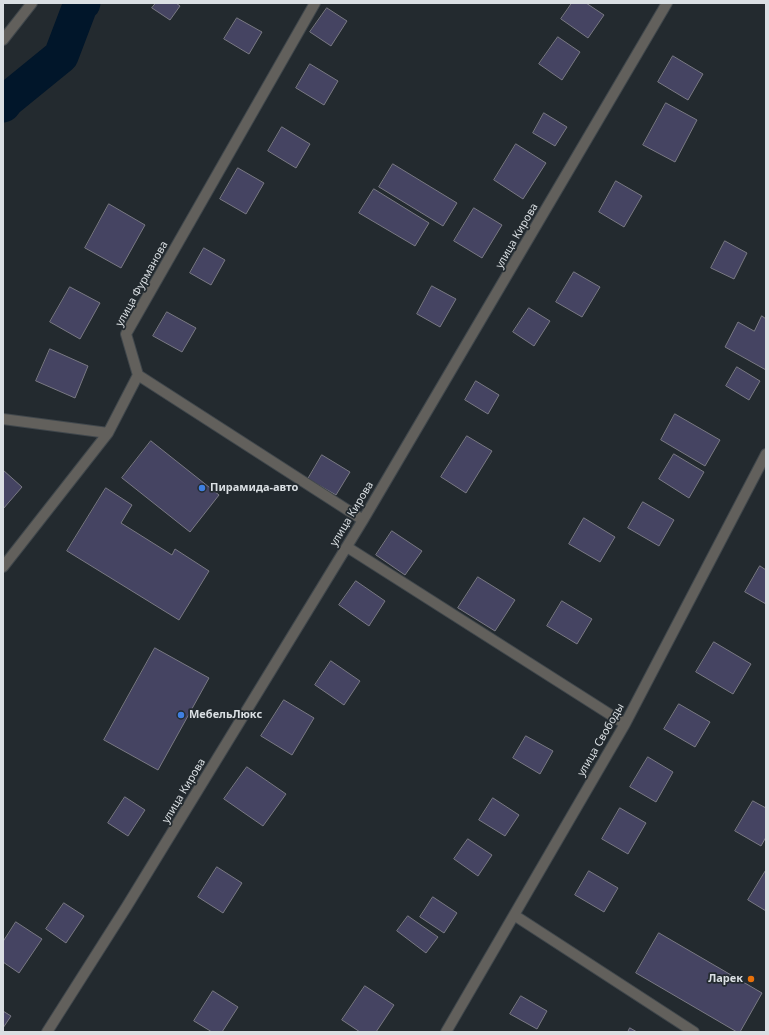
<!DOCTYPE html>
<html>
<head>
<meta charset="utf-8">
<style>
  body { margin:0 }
  #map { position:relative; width:769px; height:1035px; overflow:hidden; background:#232a2f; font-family:"Noto Sans",sans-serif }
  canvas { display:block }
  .frame { position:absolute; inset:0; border:4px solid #dadfe3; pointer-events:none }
</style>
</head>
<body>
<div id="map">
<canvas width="769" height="1035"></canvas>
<div class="frame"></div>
</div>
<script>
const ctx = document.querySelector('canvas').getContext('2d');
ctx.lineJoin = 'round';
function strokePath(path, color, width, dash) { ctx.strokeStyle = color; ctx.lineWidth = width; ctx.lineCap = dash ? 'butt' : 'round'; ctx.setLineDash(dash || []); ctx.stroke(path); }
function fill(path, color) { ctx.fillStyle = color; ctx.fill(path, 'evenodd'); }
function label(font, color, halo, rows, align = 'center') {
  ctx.font = font + ' "Noto Sans",sans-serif'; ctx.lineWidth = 3.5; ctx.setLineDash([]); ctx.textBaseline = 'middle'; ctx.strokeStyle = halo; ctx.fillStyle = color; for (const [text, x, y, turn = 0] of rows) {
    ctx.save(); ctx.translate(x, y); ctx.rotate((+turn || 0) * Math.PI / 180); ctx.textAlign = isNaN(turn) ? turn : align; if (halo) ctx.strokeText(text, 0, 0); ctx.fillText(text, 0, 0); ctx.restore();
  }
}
const river = new Path2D(`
  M3,105L7,100L61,56L80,6L83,3`);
const building = new Path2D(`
  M156,3H176L180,6L170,20L152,8Z
  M572,3H586L604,15L588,38L561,19Z
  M327,8L347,21L331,46L310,32Z
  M237,18L262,32L249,54L224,39Z
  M558,37L580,52L562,80L539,64Z
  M673,56L703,74L688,100L658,82Z
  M310,64L338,81L324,105L296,88Z
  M666,103L697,120L675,162L643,145Z
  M544,113L567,127L555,146L533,133Z
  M282,127L310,144L296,168L268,151Z
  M516,144L546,163L523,199L494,180Z
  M393,164L457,203L443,226L379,187Z
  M238,168L264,183L246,214L220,199Z
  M616,181L642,196L624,227L599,212Z
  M374,189L429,223L415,246L359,213Z
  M109,204L145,225L121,268L85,248Z
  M474,208L502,225L482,258L454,241Z
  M725,241L747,253L734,279L711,268Z
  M204,248L225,260L211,285L190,273Z
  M574,272L600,287L582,317L556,302Z
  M432,286L456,299L440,327L417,314Z
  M70,287L100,303L80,339L50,322Z
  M529,308L550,321L534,346L513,332Z
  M167,312L196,328L182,352L153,336Z
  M762,316L766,319V370L725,347L738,322L754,331Z
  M50,349L88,366L75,398L36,381Z
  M737,367L760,381L749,400L726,386Z
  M476,381L499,395L488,414L465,400Z
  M675,414L720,440L705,466L661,440Z
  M467,436L492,451L466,493L441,477Z
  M151,441L219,495L190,532L122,478Z
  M674,454L704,472L689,498L659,479Z
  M322,455L350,472L336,495L308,479Z
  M3,470L22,487L3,509Z
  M106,488L132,505L121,523L172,555L175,549L209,571L179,620L67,551Z
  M643,502L674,520L659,546L628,528Z
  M584,518L615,537L600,562L569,544Z
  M392,531L422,551L405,575L376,555Z
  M760,566L766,570V604L745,592Z
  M478,577L515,600L495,631L458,608Z
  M356,581L385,601L369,626L339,605Z
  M562,601L592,619L577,644L547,626Z
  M714,642L751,664L733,694L696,672Z
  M155,648L209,678L158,770L104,740Z
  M331,661L360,681L344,705L315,685Z
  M284,700L314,718L292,755L261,736Z
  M679,704L710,722L695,747L664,729Z
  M526,736L553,751L540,774L513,758Z
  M648,757L673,772L656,802L630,787Z
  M247,767L286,794L263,826L224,799Z
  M125,797L145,810L128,836L108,823Z
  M493,798L519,815L505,836L479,820Z
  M753,801L766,808V837L761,846L735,831Z
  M620,808L646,823L628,854L602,839Z
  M468,839L492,855L478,876L454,859Z
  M217,867L242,883L223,913L198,897Z
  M766,870V911L748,900Z
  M589,871L618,888L604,912L575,895Z
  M433,897L457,913L444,933L420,917Z
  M64,903L84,916L66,943L46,929Z
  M408,916L438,937L426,953L397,931Z
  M16,922L42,939L19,973L3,962V942Z
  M659,933L762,993L740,1032H737L636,973Z
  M365,986L394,1005L376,1032H360L342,1020Z
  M213,991L238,1007L222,1032H212L194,1021Z
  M521,996L547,1011L537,1029L510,1014Z
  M3,1011L11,1016L3,1028Z
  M630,1028L637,1032H628Z`);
const minor = new Path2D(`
  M3,40L32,3
  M138,375L363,520
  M3,419L108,433
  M347,547L625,724
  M3,567L108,433L138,375L126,334L315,3
  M514,915L694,1032
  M47,1032L127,906L363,520L667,3
  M446,1032L625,724L766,454`);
const markers = [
  [202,488,4,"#3f7fe0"],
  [181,715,4,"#3f7fe0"],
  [751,979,4,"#e8710a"]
];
const streetNames = [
  ["улица Кирова",517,236,-60],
  ["улица Фурманова",142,284,-61],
  ["улица Кирова",352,514,-59],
  ["улица Свободы",601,740,-60],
  ["улица Кирова",184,791,-59]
];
const poiNames = [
  ["Пирамида-авто",210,488],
  ["МебельЛюкс",189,715],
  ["Ларек",743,979,"right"]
];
strokePath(river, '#01162a', 35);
fill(building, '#454462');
strokePath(building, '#797983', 1);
strokePath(minor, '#40474c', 12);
strokePath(minor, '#62605c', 10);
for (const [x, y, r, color] of markers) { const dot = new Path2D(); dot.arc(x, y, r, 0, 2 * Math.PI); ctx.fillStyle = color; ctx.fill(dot); strokePath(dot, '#232a2f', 1.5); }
label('11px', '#dadfe3', '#232a2f', streetNames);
label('bold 11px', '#dadfe3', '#232a2f', poiNames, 'left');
</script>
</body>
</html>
